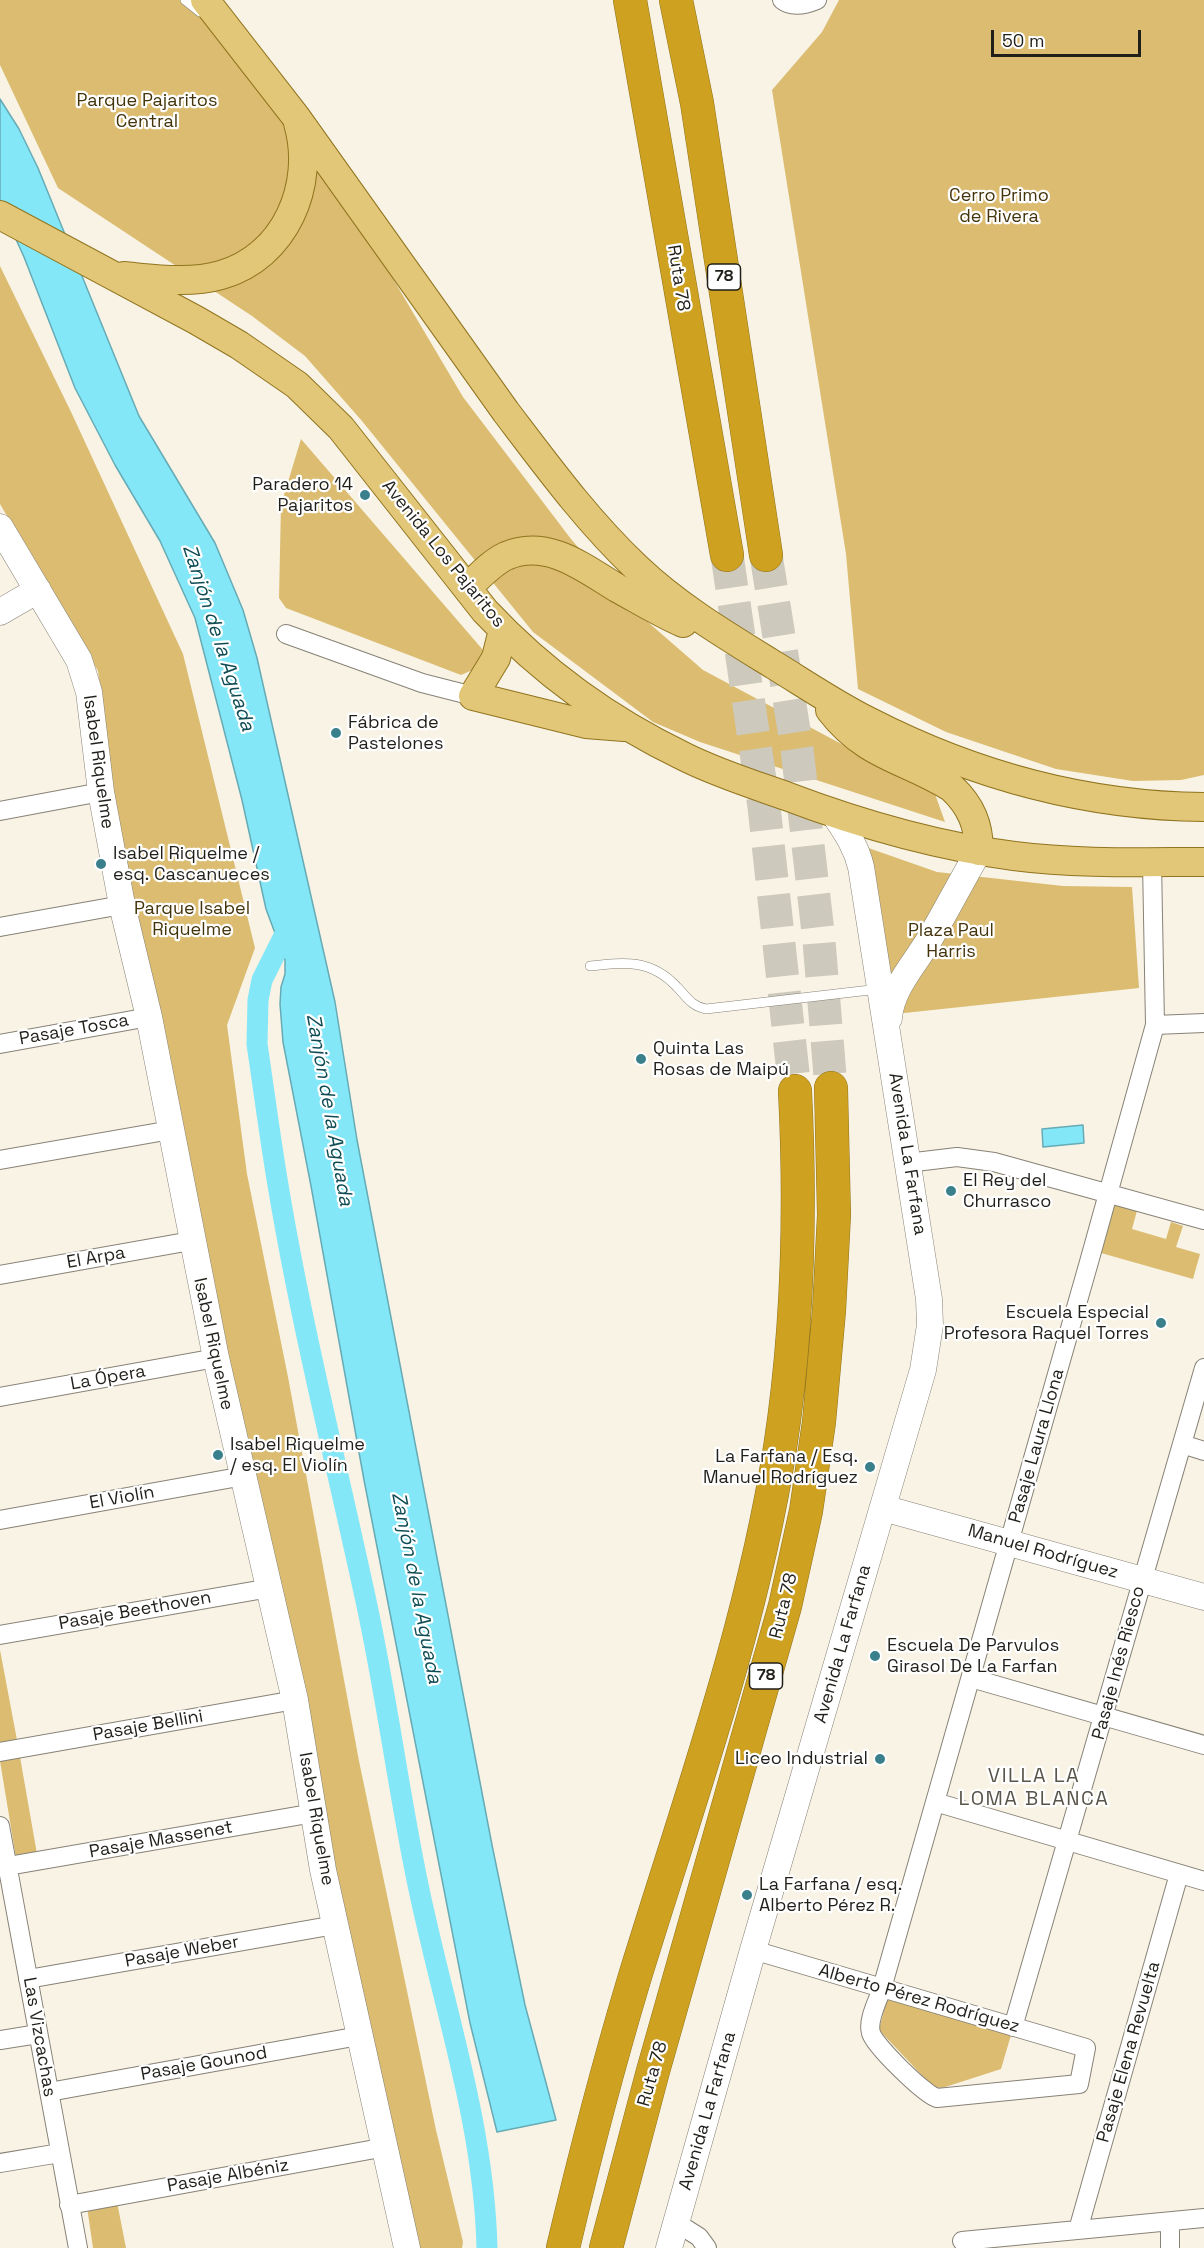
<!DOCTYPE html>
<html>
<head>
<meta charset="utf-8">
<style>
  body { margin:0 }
  #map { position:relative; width:1204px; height:2248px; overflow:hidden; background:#f8f3e5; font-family:"Space Grotesk",sans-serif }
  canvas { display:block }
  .scale { position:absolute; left:991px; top:30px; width:150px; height:27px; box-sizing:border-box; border:3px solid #211f1a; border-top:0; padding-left:8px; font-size:18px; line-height:21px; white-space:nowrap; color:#211f1a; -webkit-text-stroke:4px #fff; paint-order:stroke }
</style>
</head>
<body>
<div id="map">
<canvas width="1204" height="2248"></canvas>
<div class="scale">50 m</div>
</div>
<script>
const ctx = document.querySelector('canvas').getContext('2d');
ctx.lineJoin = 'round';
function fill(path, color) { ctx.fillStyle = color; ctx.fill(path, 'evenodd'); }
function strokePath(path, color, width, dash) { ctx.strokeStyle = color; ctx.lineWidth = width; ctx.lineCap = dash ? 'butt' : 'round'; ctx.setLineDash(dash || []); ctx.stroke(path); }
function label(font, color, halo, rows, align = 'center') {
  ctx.font = font + ' "Space Grotesk",sans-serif'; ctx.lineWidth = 4.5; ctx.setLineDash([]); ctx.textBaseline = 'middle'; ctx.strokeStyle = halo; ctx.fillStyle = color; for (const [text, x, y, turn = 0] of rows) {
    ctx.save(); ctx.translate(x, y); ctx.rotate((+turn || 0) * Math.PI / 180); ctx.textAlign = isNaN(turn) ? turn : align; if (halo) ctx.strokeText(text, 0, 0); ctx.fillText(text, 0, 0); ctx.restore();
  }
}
const green = new Path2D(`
  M0,0H189L328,169L463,397L571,539L626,603L703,670L935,794L945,822L700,742L653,722L533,632L362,421L305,356L252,316L58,188L0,65Z
  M839,0H1204V775L1181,780L1133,781L1056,769L946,732L858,689L846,554L772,90L822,32Z
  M0,266L72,414L183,654L255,948L227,1025L247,1174L288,1377L359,1761L436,2130L463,2242L462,2248H417L368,2040L274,1557L185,1161L113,793L98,671L0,504Z
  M301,439L483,650L477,668L461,675L286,608L279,598L281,505Z
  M857,844L937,872L1063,886L1132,887L1139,988L895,1014Z
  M1116,1200L1138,1207L1132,1229L1166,1239L1171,1222L1183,1226L1176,1247L1200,1254L1193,1279L1101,1253Z
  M0,1650L17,1740L0,1743Z
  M20,1757L37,1854L16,1858L0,1761Z
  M887,1999L1011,2035L1001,2069L942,2088L933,2087L879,2030Z
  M117,2202L126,2248H93L87,2207Z`);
const water = new Path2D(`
  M0,99L19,129L38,168L139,416L215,543L243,610L257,658L335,1002L357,1140L492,1845L525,2005L556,2120L497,2132L470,2023L364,1480L311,1186L283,1042L280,1004L281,987L285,974V960L266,909L242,800L195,618L160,541L115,465L75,388L24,257L0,204Z
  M1083,1125L1084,1143L1043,1147L1042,1129Z`);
const canal = new Path2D(`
  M293,918L262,980L258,1000L257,1044C264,1091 270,1138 278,1185C301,1324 336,1462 366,1601C386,1693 398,1787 417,1880C442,2003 484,2121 487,2248`);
const highwayTunnel = new Path2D(`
  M727,555L764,807L795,1091
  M766,555L797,749L819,941L831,1088`);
const lane = new Path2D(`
  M185,0L200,12
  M590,966C625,962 651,959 677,987C687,997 691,1006 706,1009L879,989`);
const street = new Path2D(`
  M782,0C792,8 805,5 817,0
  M286,634L422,683L473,696
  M0,811L101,792
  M0,927L122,905
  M1155,1025L1204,1023
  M0,1044L149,1017
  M0,1160L171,1130
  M907,1163L957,1157L994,1162L1204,1220
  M0,1275L191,1241
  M0,1397L216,1358
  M1182,1444L1204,1451
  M0,1520L244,1476
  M0,1635L270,1588
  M971,1678L1204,1745
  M0,1752L295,1700
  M935,1802L1204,1881
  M0,1826L78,2248
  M8,1866L314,1813
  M753,1950C864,1983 975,2016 1086,2048L1079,2084L937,2098C925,2095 874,2045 871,2033C867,2020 878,2001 882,1988L1089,1262L1155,1025L1152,862
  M28,1979L335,1925
  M1013,2027L1204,1368
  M0,2040L38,2034
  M49,2092L359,2036
  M0,2163L60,2153
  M69,2205L386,2147
  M677,2223L699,2237L707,2248
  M1078,2230L1179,1874
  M962,2241L1204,2218
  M1170,2248V2222`);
const secondary = new Path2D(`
  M0,527L79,660L89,692L101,792L122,905L149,1017L216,1358L295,1700L323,1870L407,2248
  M0,612L38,590
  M889,1018C891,989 914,965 929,940C946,911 962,880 979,851
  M883,1508L1204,1597
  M669,2248L753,1950L923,1370L930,1325L929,1299L861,867C856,846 846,832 834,814`);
const primary = new Path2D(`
  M205,0L296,117L506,412C547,466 588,522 637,568C678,607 727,636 774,665C805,684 836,705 868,721C973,775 1086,806 1204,807
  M0,215L196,320L239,345L297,385L341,428L485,611C542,672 610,721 685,757C717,773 752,784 786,796C860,824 936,846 1014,856C1077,864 1141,862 1204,862
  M124,276C156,279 190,284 221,275C285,257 316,185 298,123
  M467,588C479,577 491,563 506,556C547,538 584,568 617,588C639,600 660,613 683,623
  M503,630L496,658L473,696L586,724L624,727
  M830,710C866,757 906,759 952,788C971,806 979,825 979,851`);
const highway = new Path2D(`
  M630,0L727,555
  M676,0L697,103L766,555
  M563,2248C584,2159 607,2070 633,1983C687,1806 751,1631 780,1448C798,1331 801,1210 795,1091
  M606,2248L653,2071L785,1606L806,1511L819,1422L829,1311L834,1215L831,1088`);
const markers = [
  [365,495,6,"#3a808c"],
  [336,733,6,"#3a808c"],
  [101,864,6,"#3a808c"],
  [641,1059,6,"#3a808c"],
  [951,1191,6,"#3a808c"],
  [1161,1323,6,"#3a808c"],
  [218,1455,6,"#3a808c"],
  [870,1467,6,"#3a808c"],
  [875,1656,6,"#3a808c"],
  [880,1759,6,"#3a808c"],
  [747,1895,6,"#3a808c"]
];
const shields = [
  [724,277,33],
  [766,1676,33]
];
const shieldNames = [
  ["78",724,277],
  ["78",766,1676]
];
const parkNames = [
  ["Parque Pajaritos",147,101],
  ["Central",147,122],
  ["Cerro Primo",999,196],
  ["de Rivera",999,217],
  ["Parque Isabel",192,909],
  ["Riquelme",192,930],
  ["Plaza Paul",951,931],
  ["Harris",951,952]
];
const streetNames = [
  ["Ruta 78",678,278,81],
  ["Avenida Los Pajaritos",443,554,51],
  ["Isabel Riquelme",98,762,82],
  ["Pasaje Tosca",74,1030,-10],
  ["Avenida La Farfana",907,1154,81],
  ["El Arpa",96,1258,-10],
  ["Isabel Riquelme",213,1344,78],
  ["La Ópera",108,1378,-10],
  ["Pasaje Laura Llona",1037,1446,-74],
  ["El Violín",122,1498,-10],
  ["Manuel Rodríguez",1043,1552,16],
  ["Ruta 78",784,1606,-76],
  ["Pasaje Beethoven",135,1611,-10],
  ["Avenida La Farfana",843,1644,-74],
  ["Pasaje Inés Riesco",1119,1663,-75],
  ["Pasaje Bellini",148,1726,-10],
  ["Isabel Riquelme",316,1819,80],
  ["Pasaje Massenet",161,1840,-10],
  ["Pasaje Weber",182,1952,-10],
  ["Alberto Pérez Rodríguez",919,1999,16],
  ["Las Vizcachas",39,2037,80],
  ["Pasaje Elena Revuelta",1129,2052,-74],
  ["Pasaje Gounod",204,2064,-10],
  ["Ruta 78",653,2074,-74],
  ["Avenida La Farfana",708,2111,-74],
  ["Pasaje Albéniz",228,2176,-10]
];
const poiNames = [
  ["Paradero 14",353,485,"right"],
  ["Pajaritos",353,506,"right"],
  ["Fábrica de",348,723],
  ["Pastelones",348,744],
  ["Isabel Riquelme /",113,854],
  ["esq. Cascanueces",113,875],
  ["Quinta Las",653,1049],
  ["Rosas de Maipú",653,1070],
  ["El Rey del",963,1181],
  ["Churrasco",963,1202],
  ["Escuela Especial",1149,1313,"right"],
  ["Profesora Raquel Torres",1149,1334,"right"],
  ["Isabel Riquelme",230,1445],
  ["/ esq. El Violín",230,1466],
  ["La Farfana / Esq.",858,1457,"right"],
  ["Manuel Rodríguez",858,1478,"right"],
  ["Escuela De Parvulos",887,1646],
  ["Girasol De La Farfan",887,1667],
  ["Liceo Industrial",868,1759,"right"],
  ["La Farfana / esq.",759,1885],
  ["Alberto Pérez R.",759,1906]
];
const waterNames = [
  ["Zanjón de la Aguada",218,638,72],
  ["Zanjón de la Aguada",329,1110,80],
  ["Zanjón de la Aguada",416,1588,79]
];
const neighbourhoodNames = [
  ["VILLA LA",1034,1777],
  ["LOMA BLANCA",1034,1800]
];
fill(green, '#dbbc71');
fill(water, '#84e7f7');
strokePath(water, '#66abb5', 1.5);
strokePath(canal, '#84e7f7', 21);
strokePath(highwayTunnel, '#cdc9bc', 33, [33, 16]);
strokePath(lane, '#878276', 10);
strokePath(street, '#878276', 20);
strokePath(secondary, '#878276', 27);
strokePath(primary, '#91741e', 30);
strokePath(highway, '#91741e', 34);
strokePath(lane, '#fff', 9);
strokePath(street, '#fff', 18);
strokePath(secondary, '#fff', 26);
strokePath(primary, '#e2c779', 28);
strokePath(highway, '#cea120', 33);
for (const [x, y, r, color] of markers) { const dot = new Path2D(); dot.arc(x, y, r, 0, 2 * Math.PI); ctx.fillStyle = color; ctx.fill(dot); strokePath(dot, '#fff', 2); }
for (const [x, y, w] of shields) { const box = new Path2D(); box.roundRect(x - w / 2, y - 13, w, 26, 4.5); ctx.fillStyle = '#fff'; ctx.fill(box); strokePath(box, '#211f1a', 1.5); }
label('bold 16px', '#211f1a', null, shieldNames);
label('18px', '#44340b', '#fff', parkNames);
label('18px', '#211f1a', '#fff', streetNames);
label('18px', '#211f1a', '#fff', poiNames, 'left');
label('italic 20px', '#0f4c54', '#fff', waterNames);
ctx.letterSpacing = '1.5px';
label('20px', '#5a554a', '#fff', neighbourhoodNames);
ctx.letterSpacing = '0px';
</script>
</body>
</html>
